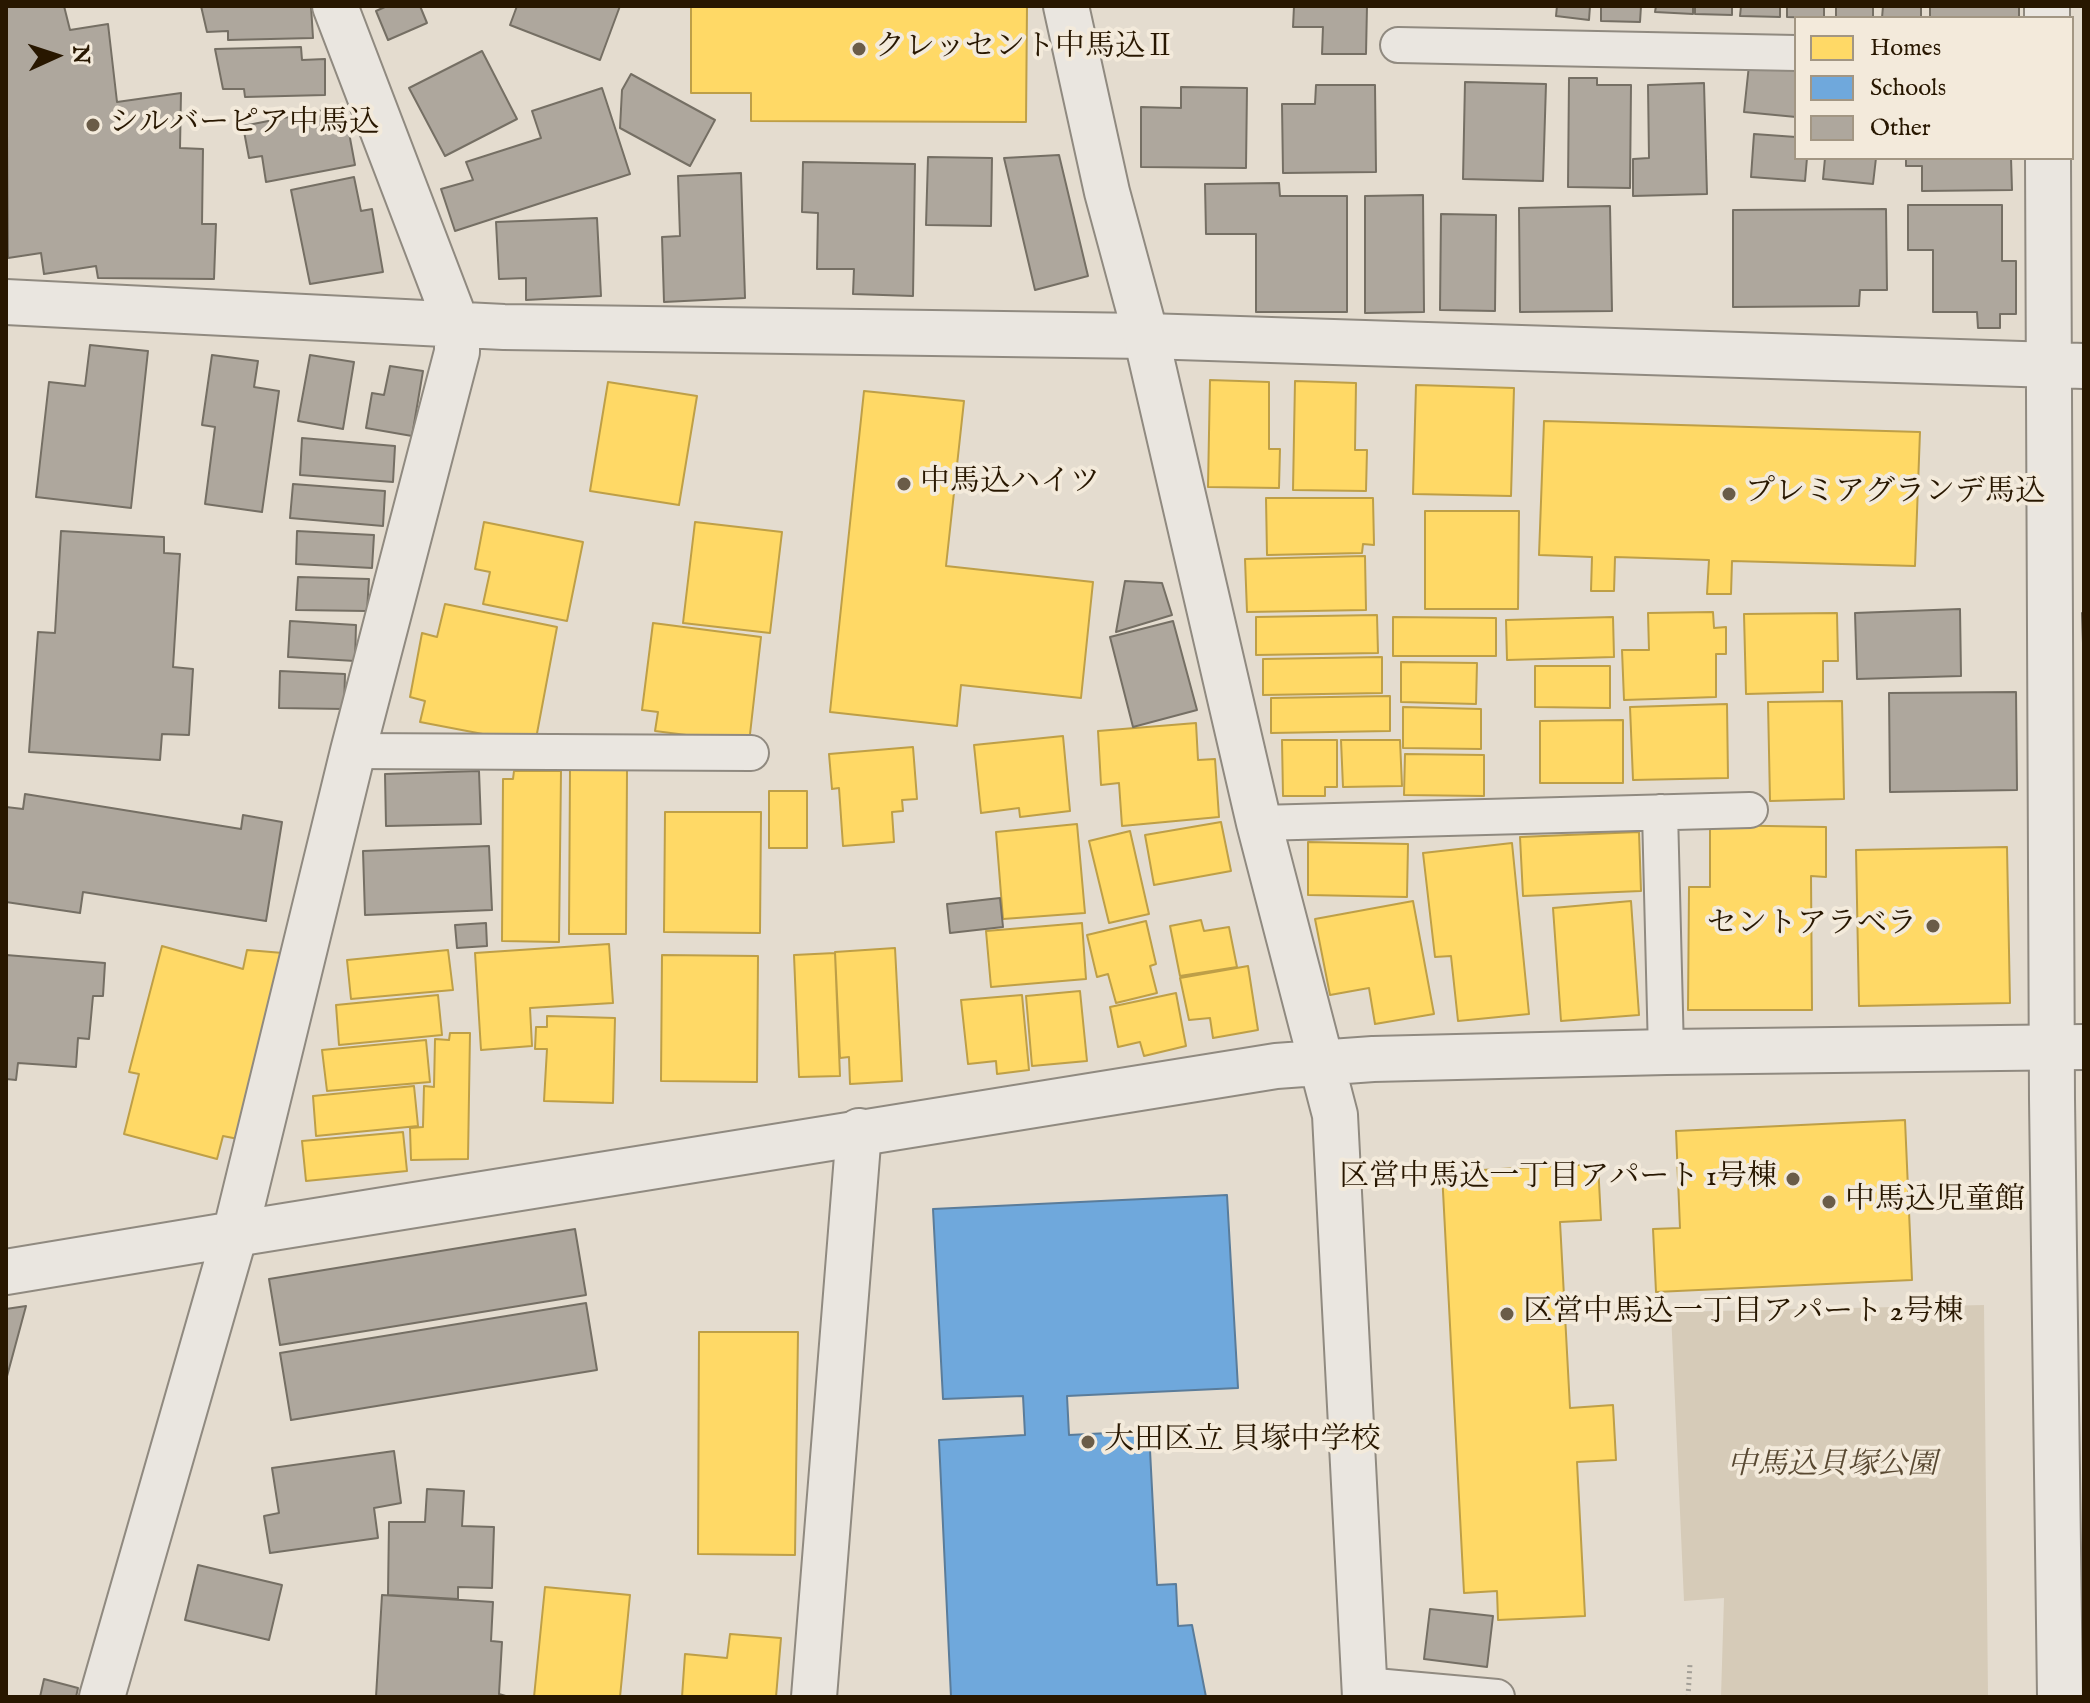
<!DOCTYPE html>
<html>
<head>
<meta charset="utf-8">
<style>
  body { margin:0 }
  #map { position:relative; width:2090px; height:1703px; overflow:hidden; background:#e4dccf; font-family:"IM FELL English",serif }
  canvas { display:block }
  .frame { position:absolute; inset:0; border:8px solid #281700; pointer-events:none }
  .legend { position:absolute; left:1794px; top:16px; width:280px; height:144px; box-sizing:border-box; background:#f3eadb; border:2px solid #a29683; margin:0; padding:10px 14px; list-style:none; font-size:24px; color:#281700 }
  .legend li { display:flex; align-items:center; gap:16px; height:40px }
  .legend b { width:40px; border:2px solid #a29683 }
  .north { position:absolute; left:16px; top:16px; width:80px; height:80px; -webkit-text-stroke:6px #f3eadb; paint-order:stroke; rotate:87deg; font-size:22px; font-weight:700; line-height:32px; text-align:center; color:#281700 }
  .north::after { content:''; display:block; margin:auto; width:28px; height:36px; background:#281700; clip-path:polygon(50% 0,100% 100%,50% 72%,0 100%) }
</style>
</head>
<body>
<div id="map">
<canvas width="2090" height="1703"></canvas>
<div class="frame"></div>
<ul class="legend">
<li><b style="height:22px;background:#ffd966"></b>Homes</li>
<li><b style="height:22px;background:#6fa8dc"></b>Schools</li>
<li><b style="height:22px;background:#aea79d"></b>Other</li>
</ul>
<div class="north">N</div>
</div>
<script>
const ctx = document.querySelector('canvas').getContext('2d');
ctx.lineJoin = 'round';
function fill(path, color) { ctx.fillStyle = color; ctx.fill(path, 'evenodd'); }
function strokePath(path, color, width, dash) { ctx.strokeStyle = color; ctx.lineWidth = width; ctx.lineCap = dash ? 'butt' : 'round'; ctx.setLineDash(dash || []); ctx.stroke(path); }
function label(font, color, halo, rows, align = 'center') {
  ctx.font = font + ' "IM FELL English","Noto Serif JP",serif'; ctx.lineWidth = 8; ctx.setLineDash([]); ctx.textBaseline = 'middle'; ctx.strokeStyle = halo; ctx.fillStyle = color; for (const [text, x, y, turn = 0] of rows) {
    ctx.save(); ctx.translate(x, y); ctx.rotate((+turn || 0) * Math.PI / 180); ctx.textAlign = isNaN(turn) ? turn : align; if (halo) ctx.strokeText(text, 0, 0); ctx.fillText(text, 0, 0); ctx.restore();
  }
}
const green = new Path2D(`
  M1984,1305L1988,1697H1721L1724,1598L1684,1601L1671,1312Z`);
const homes = new Path2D(`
  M691,6H1027L1026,122L751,121V93H691Z
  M1210,380L1269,382V449H1280L1279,488L1208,487Z
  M1295,381L1356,383L1355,450H1367L1366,491L1293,490Z
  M608,382L697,396L679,505L590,491Z
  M1416,385L1514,388L1511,496L1413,494Z
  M864,391L964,401L946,566L1093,582L1081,698L961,685L957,726L830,712Z
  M1544,421L1920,432L1915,566L1732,561L1731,594H1707L1709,560L1615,557L1614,591H1591L1592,557L1539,555Z
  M1266,498H1373L1374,545L1363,544L1362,553L1267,555Z
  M1425,511H1519L1518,609H1425Z
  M484,522L583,542L567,621L483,604L490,572L475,569Z
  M695,522L782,532L770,633L683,623Z
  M1365,556L1366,610L1247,612L1245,559Z
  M445,604L557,627L535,744L420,722L425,701L410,697L422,633L437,637Z
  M1713,612L1714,628L1726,627V654H1716V697L1624,700L1622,650H1649L1648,613Z
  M1837,613L1838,661H1823V692L1746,694L1744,614Z
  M1377,615L1378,653L1256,655V617Z
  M1393,617L1496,618V656H1393Z
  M1613,617L1614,657L1507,660L1506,620Z
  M653,623L761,637L749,743L655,731L658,712L642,710Z
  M1382,657V693L1263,695V659Z
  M1401,662L1477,663L1476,704L1401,702Z
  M1535,666H1610V708L1535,707Z
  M1390,696V731L1271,733V698Z
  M1842,701L1844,799L1770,801L1768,702Z
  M1727,704L1728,778L1633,780L1630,707Z
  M1403,707L1481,709V749L1403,748Z
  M1623,720V783H1540V721Z
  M1196,723L1198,760L1215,759L1219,817L1122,826L1119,783L1101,785L1098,731Z
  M1063,736L1070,811L1020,817L1019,808L981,813L974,745Z
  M1282,740H1337V787H1325V796H1283Z
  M1341,740H1400L1402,786L1343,787Z
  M913,747L917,799L902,800L903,811L892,812L894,842L843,846L839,788L832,789L829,754Z
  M1405,754L1484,755V796L1404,795Z
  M570,769L627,770L626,934H569Z
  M514,771H561L559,942L502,941L503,779H513Z
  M769,791H807V848H769Z
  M665,812H761L760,933L664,932Z
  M1221,822L1231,871L1154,885L1145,835Z
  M1077,824L1085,913L1003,919L996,832Z
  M1710,825L1826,827V877L1811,876L1812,1010H1688L1689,887H1710Z
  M1130,831L1149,914L1109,923L1089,841Z
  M1639,832L1641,891L1523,896L1520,837Z
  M1308,842L1408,844L1407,897L1308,895Z
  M1512,843L1529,1014L1458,1021L1451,956L1435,957L1423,853Z
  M2007,847L2010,1003L1859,1006L1856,850Z
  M1413,901L1434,1014L1375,1024L1369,988L1330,995L1315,919Z
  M1631,901L1639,1015L1561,1021L1553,908Z
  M1201,920L1204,931L1229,927L1237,967L1180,976L1170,926Z
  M1146,921L1156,964L1150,966L1157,993L1116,1003L1108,974L1097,977L1087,935Z
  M1082,923L1086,979L991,987L986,931Z
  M609,944L613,1003L530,1008L532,1046L481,1050L475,953Z
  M162,946L243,969L247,950L283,953L238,1139L223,1136L217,1159L124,1134L139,1074L129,1072Z
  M895,948L902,1081L850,1084L849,1057L840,1058L835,952Z
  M448,950L453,990L351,999L347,960Z
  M835,953L840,1076L799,1077L794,955Z
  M662,955L758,956L757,1082L661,1081Z
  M1248,966L1258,1030L1213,1038L1210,1018L1189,1020L1180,978Z
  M1080,991L1087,1061L1032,1066L1026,996Z
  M1176,993L1186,1046L1144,1056L1140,1042L1118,1047L1110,1007Z
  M438,995L442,1035L339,1045L336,1005Z
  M1022,995L1029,1070L997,1074L996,1061L968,1064L961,1000Z
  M547,1016L615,1018L613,1103L544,1101L547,1049H535L536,1027H547Z
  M450,1033H470L468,1159L411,1160L410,1128L423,1127L424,1086L434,1087L435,1039L449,1040Z
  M426,1040L430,1082L327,1091L322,1050Z
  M414,1086L418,1126L316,1136L313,1096Z
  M1905,1120L1912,1280L1656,1292L1653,1229L1680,1228L1676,1131Z
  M403,1132L407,1171L306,1181L302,1141Z
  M1598,1164L1601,1220L1560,1222L1570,1408L1613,1405L1616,1460L1577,1462L1585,1616L1498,1620L1497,1591L1464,1593L1442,1172Z
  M699,1332H798L795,1555L698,1554Z
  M545,1587L630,1595L620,1697H534Z
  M730,1634L781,1638L776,1697H682L685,1654L727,1658Z`);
const schools = new Path2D(`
  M1227,1195L1238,1388L1067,1396L1069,1435L1149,1431L1157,1585L1176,1584L1178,1626L1192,1625L1206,1697H951L939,1440L1025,1435L1023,1396L943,1399L933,1209Z`);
const building = new Path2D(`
  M6,6H64L70,30L108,24L117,102L181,93L180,148L203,149L202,224H216L214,279L98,278L96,266L44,274L41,253L8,258Z
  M201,6H311L313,38L228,40V31L207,32Z
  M387,6H420L427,23L388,40L376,11Z
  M517,6H620L600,60L510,25Z
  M1294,6H1367L1366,54H1322L1323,27H1293Z
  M1557,6H1590L1589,20L1556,16Z
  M1601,6H1641L1640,22L1601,21Z
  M1656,6H1693V14L1655,12Z
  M1695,6H1732V15L1695,14Z
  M1741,6H1780V17L1740,16Z
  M1787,6H1824V18L1787,17Z
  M1836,6H1873V18H1836Z
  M1883,6H1921V18H1882Z
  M1930,6H2019V18H1930Z
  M301,47L302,60L325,59V95L245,97L244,89H223L215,49Z
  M482,51L517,119L445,156L409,88Z
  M1749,65L1796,70V117L1744,112Z
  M631,74L715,120L690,166L620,128L622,90Z
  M1569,78H1597V85H1631L1630,188L1568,187Z
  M1465,82L1546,84L1543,181L1463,179Z
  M1704,83L1707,194L1633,196V159L1649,158L1648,85Z
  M1316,85H1375L1376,172L1283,173L1282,104H1315Z
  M1181,87L1247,88L1246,168L1141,167V107L1181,108Z
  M602,88L630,174L455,231L441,189L473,180L466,162L541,138L532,111Z
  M344,106L355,165L266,182L262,156L249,158L243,126Z
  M1754,134L1796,137V158H1807L1805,181L1751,177Z
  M1059,155L1088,276L1035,290L1004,158Z
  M928,157L992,158L991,226L926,225Z
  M1825,158H1876L1873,184L1823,179Z
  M1906,158H2011L2012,190L1922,191V166H1906Z
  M803,162L915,164L913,296L853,294L854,269H817L818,213L802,212Z
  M741,173L745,298L664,302L662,237L680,236L678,176Z
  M354,177L361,211L372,209L383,272L310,284L291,190Z
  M1279,183L1280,196H1347V312H1256V234H1206L1205,184Z
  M1423,195L1424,312L1365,313V196Z
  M1908,205H2002V261H2016V314H2000V328H1978L1977,312H1933V250H1908Z
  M1610,206L1612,311L1520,312L1519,208Z
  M1886,209L1887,290H1860L1859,306L1733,307V210Z
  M1441,214L1496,215L1495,311L1440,310Z
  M597,218L601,296L526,300V278L499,279L496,222Z
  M90,345L148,351L131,508L36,497L49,382L85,386Z
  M212,355L258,361L254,387L279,391L262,512L205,504L215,427L202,425Z
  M310,355L354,362L343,429L298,421Z
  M390,366L423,371L412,436L366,428L372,393L384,395Z
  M302,438L395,446L393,482L300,475Z
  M293,484L385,491L383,526L290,518Z
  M61,531L164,537V553L180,554L173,667L193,669L189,735L162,734L160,760L29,752L38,632L55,633Z
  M297,531L374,535L372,568L296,564Z
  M298,577L369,579L367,611L296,610Z
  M1125,581L1162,583L1172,615L1116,632Z
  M1960,609L1961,676L1857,679L1855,613Z
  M2082,613H2084V673Z
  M290,621L356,625L355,661L288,657Z
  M1173,621L1197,710L1133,727L1110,637Z
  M280,671L345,674L344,709L279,708Z
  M2016,692L2017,790L1890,792L1889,693Z
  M479,771L481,824L386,826L385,774Z
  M25,794L241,829L243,815L282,822L266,921L83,892L80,913L6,902V807L23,809Z
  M489,846L492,910L365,915L363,851Z
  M1000,898L1003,927L950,933L947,904Z
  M486,923L487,946L457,948L455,925Z
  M6,955L105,963L103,996H93L89,1039L78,1038L76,1067L18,1063L16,1080L6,1079Z
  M575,1229L586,1295L280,1345L269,1279Z
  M586,1303L597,1370L291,1420L280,1353Z
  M26,1306L6,1380V1309Z
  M394,1451L401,1503L374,1508L378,1538L270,1553L264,1516L279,1513L272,1468Z
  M427,1489L464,1491L462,1526L494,1527L492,1588L458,1587V1599L388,1595L389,1522H425Z
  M198,1565L282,1585L269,1640L185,1620Z
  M382,1595L493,1602L491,1641L502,1642L499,1694L509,1697H376Z
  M1430,1609L1493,1616L1487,1667L1424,1659Z
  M44,1679L78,1688L76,1697H40Z`);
const path = new Path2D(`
  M1688,1697L1690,1664`);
const service = new Path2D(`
  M1398,45L1796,53
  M353,751L751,753
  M1660,812L1666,1052
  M1259,823L1750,810
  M1364,1685L1497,1697`);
const minor = new Path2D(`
  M2047,6V18
  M2048,158L2052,1099L2060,1697
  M6,302L504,327L1146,336L2084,366
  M6,1272L235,1234
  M102,1697L235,1234L353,751L457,352V325L335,6
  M814,1697L859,1131`);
const tertiary = new Path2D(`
  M1066,6L1107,192L1146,336L1259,823L1335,1115L1365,1697
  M235,1234L1276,1066L1373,1059L1666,1052L2084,1047`);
const markers = [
  [859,49,8,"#6a5c48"],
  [93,125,8,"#6a5c48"],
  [904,484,8,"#6a5c48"],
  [1729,494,8,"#6a5c48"],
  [1933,926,8,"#6a5c48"],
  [1793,1179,8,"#6a5c48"],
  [1829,1202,8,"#6a5c48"],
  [1507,1314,8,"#6a5c48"],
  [1088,1442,8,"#6a5c48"]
];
const poiNames = [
  ["クレッセント中馬込Ⅱ",875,49],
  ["シルバーピア中馬込",109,125],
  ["中馬込ハイツ",920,484],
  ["プレミアグランデ馬込",1745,494],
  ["セントアラベラ",1917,926,"right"],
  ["区営中馬込一丁目アパート 1号棟",1777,1179,"right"],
  ["中馬込児童館",1845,1202],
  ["区営中馬込一丁目アパート 2号棟",1523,1314],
  ["大田区立 貝塚中学校",1104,1442]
];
const parkNames = [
  ["中馬込貝塚公園",1832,1467]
];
fill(green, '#d6cbb8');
fill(homes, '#ffd966');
strokePath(homes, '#be9f47', 2);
fill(schools, '#6fa8dc');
strokePath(schools, '#5a7c9a', 2);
fill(building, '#aea79d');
strokePath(building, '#756f64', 2);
strokePath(service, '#908a80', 38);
strokePath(minor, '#908a80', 48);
strokePath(tertiary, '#908a80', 48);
strokePath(path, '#a39f97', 5, [2, 4]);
strokePath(service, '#eae6e0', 34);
strokePath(minor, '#eae6e0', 44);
strokePath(tertiary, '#eae6e0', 44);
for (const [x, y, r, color] of markers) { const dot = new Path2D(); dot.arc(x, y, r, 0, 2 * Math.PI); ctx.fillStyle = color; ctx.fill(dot); strokePath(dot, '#f3eadb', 3); }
label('30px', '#281700', '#f3eadb', poiNames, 'left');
label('italic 30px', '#594932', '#f3eadb', parkNames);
</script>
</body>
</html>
